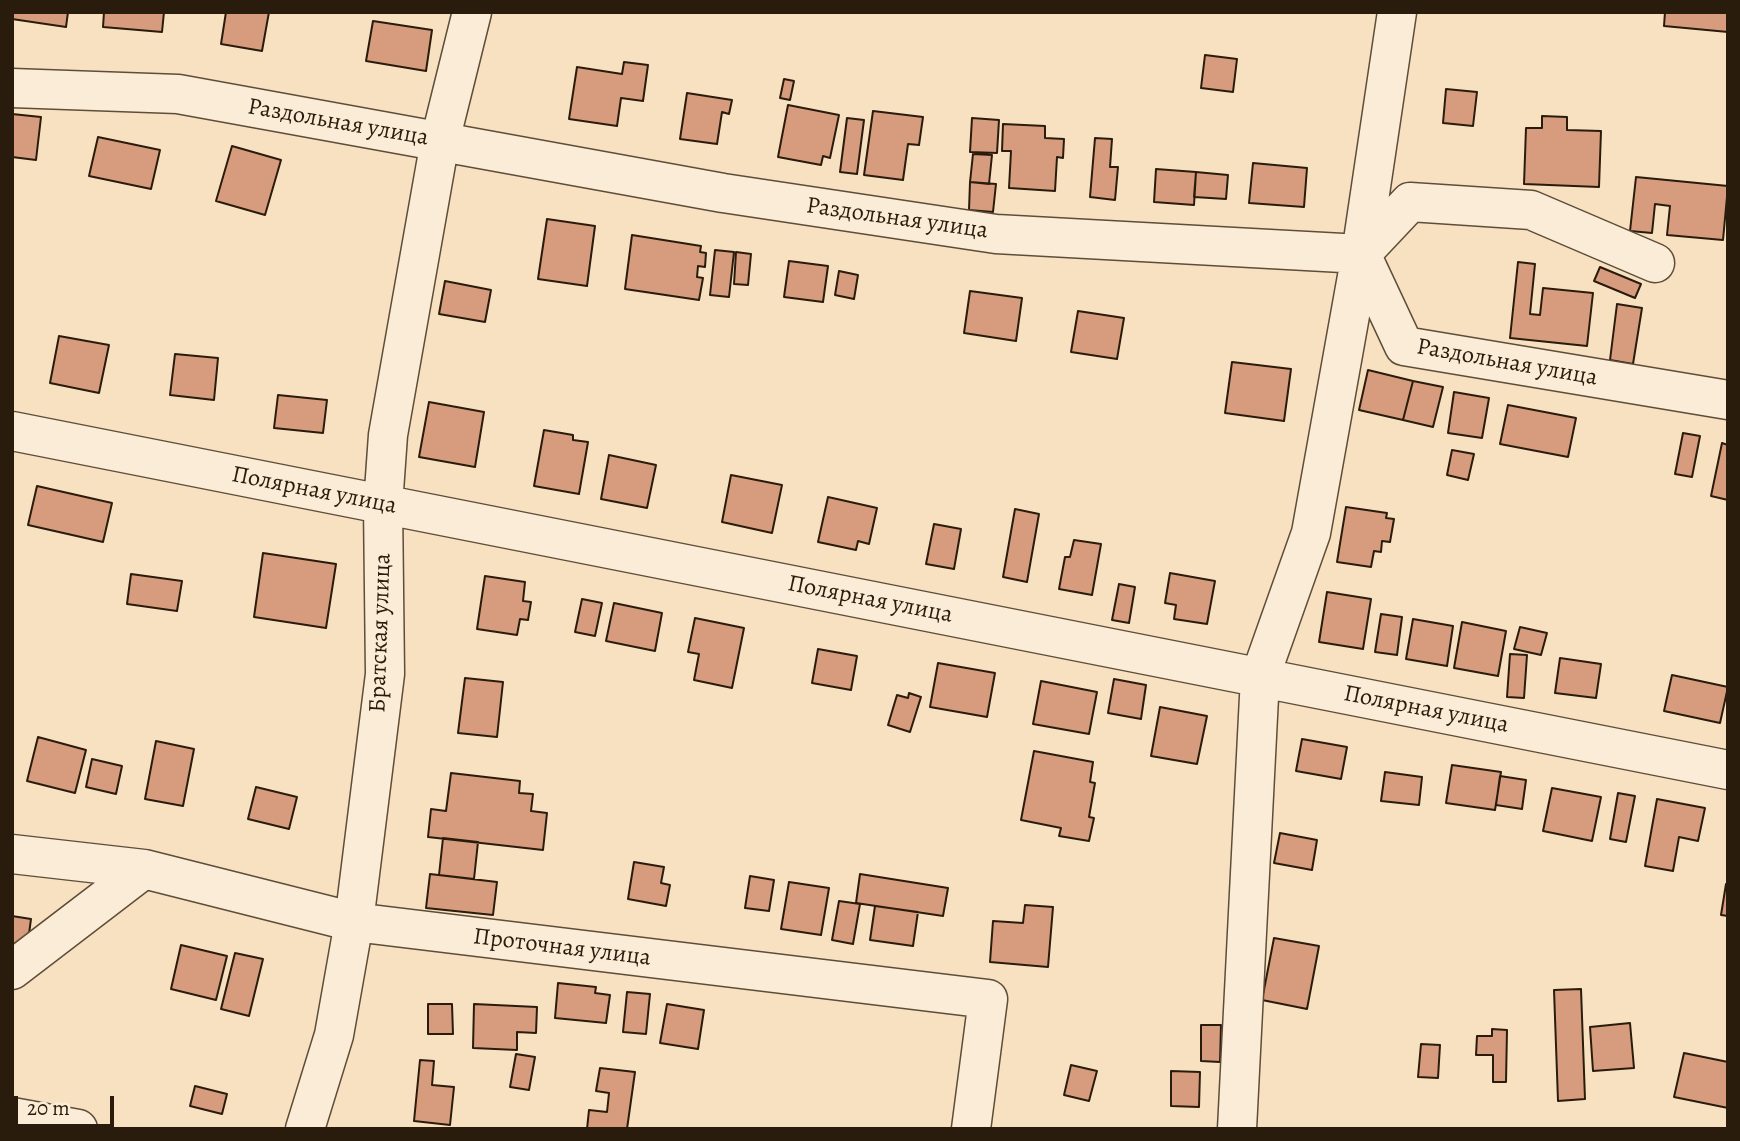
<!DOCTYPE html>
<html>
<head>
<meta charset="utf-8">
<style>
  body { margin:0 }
  #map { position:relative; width:1740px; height:1141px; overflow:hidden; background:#f8e1c1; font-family:Alegreya,serif }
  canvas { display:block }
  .frame { position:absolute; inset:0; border:14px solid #2a1c0c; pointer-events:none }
  .scale { position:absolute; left:14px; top:1096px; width:100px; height:32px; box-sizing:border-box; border:4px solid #2a1c0c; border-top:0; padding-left:9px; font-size:21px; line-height:24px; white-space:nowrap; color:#2a1c0c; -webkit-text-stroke:5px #faecd7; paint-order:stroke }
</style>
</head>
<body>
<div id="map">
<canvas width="1740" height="1141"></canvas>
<div class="frame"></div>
<div class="scale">20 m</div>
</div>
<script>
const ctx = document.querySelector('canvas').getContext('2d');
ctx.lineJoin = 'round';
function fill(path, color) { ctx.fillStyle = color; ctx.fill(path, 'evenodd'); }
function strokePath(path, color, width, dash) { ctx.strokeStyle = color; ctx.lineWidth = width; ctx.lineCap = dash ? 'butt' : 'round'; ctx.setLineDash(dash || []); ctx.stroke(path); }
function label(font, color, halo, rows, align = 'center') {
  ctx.font = font + ' Alegreya,serif'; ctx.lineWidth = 6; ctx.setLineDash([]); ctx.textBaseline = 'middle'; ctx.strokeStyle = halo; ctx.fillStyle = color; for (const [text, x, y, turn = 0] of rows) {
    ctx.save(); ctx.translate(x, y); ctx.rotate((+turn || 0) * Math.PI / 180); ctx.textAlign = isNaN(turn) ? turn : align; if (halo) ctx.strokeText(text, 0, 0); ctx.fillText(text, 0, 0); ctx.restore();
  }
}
const building = new Path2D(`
  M12,12H68L66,27L12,19Z
  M104,12H164L162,32L103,27Z
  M226,12H269L262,51L221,44Z
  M1665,12H1728V32L1664,26Z
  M373,21L432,30L426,71L366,61Z
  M1205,55L1237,59L1233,92L1201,88Z
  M624,62L648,65L643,101L621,98L617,126L569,119L577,67L622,74Z
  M784,79L794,81L790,100L780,98Z
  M1446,89L1477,92L1473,126L1443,123Z
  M687,93L732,100L729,114L722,112L717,144L680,139Z
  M788,105L839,115L830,158L823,156L821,165L778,157Z
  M873,111L923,117L919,145L908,144L903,180L864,175Z
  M12,114L41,117L36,160L12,157Z
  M1542,116L1567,117V130L1601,131L1599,187L1524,184L1526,128H1542Z
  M847,118L864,120L857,174L840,172Z
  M972,118L999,120L997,153L970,152Z
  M1003,124L1045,126V138L1064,139L1063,158L1057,157L1055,191L1009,188L1011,151H1002Z
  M98,137L160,150L151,189L89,176Z
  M1095,138L1112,139L1110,167H1118L1115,200L1090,197Z
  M232,146L281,160L265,215L216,201Z
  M973,154L992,155L989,184L970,182Z
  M1253,163L1307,168L1304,207L1249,203Z
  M1156,169L1196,172L1194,205L1154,202Z
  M1196,172L1228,175L1226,199L1194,197Z
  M1636,177L1728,186L1723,240L1667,235L1670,206L1655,204L1652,233L1630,231Z
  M970,182L996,184L993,212L969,210Z
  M547,219L595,226L587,286L538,279Z
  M632,235L701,246L700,252L706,253L705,267L698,266L697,277L703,278L699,300L625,289Z
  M715,250L734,252L729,297L710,295Z
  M736,252L751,254L748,285L734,284Z
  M789,261L828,266L823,302L784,297Z
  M1518,262L1535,264L1530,314L1540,315L1543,288L1593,293L1587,346L1510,338Z
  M1600,267L1641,284L1635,298L1594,281Z
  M839,271L858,275L854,299L835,295Z
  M445,281L491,290L485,322L439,314Z
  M970,291L1022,298L1016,341L964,333Z
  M1617,304L1642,308L1633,364L1610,360Z
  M1078,311L1124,318L1117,359L1071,352Z
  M59,336L109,345L99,393L50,383Z
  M175,354L218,358L214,400L170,395Z
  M1232,362L1291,369L1284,421L1225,413Z
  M1368,370L1413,381L1403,420L1359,410Z
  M1413,381L1443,387L1433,427L1403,420Z
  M1454,392L1489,398L1482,438L1448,433Z
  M278,395L327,400L323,433L274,428Z
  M429,402L484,412L475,467L419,457Z
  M1508,405L1576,418L1568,457L1500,444Z
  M544,430L573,435V440L588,442L579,494L534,486Z
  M1683,433L1700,436L1692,477L1675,474Z
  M1722,443L1728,445V500L1711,496Z
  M1452,450L1474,454L1468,480L1447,475Z
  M609,455L656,465L647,508L601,499Z
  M731,475L782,485L772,533L722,522Z
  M37,486L112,503L103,542L28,525Z
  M828,497L877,508L869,544L858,541L856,550L818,542Z
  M1346,507L1387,513L1386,518L1394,519L1390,542L1382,541L1381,552L1374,551L1371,567L1337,562Z
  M1015,509L1039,514L1027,582L1003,577Z
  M934,524L961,529L954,569L926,564Z
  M1074,540L1101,544L1092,595L1059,589L1065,557H1070Z
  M263,553L336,564L326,628L254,617Z
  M1170,573L1215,581L1207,624L1174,619L1176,605L1165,603Z
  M131,574L182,581L177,611L127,604Z
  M485,576L525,582L523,601L531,602L528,620L520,619L517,635L477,629Z
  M1119,584L1135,587L1129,623L1112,620Z
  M1327,592L1371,599L1363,649L1319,642Z
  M582,599L602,603L595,636L575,632Z
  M614,603L662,613L655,651L606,641Z
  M1381,614L1402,617L1397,655L1375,652Z
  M695,618L744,628L732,688L694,680L699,654L688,652Z
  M1413,619L1453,626L1447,666L1406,659Z
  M1462,622L1506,631L1498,676L1454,668Z
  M1520,627L1547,633L1541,655L1514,649Z
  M818,649L857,656L851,690L812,683Z
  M1510,654L1527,655L1524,698L1507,697Z
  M1560,658L1601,664L1596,698L1555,693Z
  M938,663L995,673L987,717L930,707Z
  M1672,675L1728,687L1720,723L1664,711Z
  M465,678L503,682L497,737L458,733Z
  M1114,679L1146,685L1141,719L1108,713Z
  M1041,681L1097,692L1089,734L1033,724Z
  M909,693L921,697L910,732L888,725L897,695L908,698Z
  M1160,707L1207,716L1197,764L1151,756Z
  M38,737L86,750L75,793L27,781Z
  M1302,739L1347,747L1341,779L1296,771Z
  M156,741L194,749L183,806L145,799Z
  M1034,751L1093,762L1090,782L1095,783L1089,817L1094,818L1089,841L1059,836L1061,828L1021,820Z
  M92,759L122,766L116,794L86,787Z
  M1452,765L1501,772L1495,810L1446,803Z
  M1385,772L1422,777L1419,805L1381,801Z
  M451,773L520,781L519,793L533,794L531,811L547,813L543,850L428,837L431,809L446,811Z
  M1500,776L1526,780L1522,809L1496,805Z
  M256,787L297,797L289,829L248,819Z
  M1552,788L1601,797L1592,841L1543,831Z
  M1618,793L1635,796L1626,842L1610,839Z
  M1657,799L1705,808L1698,841L1679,837L1673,871L1645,866Z
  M1280,833L1317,840L1312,870L1274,863Z
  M443,838L478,842L474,879L439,875Z
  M634,862L664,867L661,883L670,885L666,906L628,899Z
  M430,874L497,882L493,915L426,908Z
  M860,874L948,888L943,916L856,903Z
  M750,876L774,880L769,911L745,908Z
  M789,882L829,888L821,935L781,929Z
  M1726,884L1728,885V916L1721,915Z
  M839,901L860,904L853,944L832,940Z
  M1025,905L1053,907L1048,967L990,962L993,921L1023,923Z
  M875,906L918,912L913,946L870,940Z
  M12,916L31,919L27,949L12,947Z
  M1274,938L1319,946L1307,1009L1262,1000Z
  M181,945L227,956L216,1000L171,989Z
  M235,953L263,959L249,1016L221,1009Z
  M558,983L596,987L595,993L610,995L606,1023L555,1018Z
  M1581,989L1585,1099L1558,1101L1554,990Z
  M627,992L650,994L646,1034L623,1032Z
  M428,1004H452L453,1034H428Z
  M474,1004L537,1007L536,1033L517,1032V1050L473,1048Z
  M667,1004L704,1010L698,1049L660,1043Z
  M1630,1023L1634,1068L1593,1071L1590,1027Z
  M1201,1025H1221L1220,1062L1201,1061Z
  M1492,1029L1507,1030L1506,1082H1493V1055H1476L1477,1036H1492Z
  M1421,1044L1440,1045L1438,1078L1418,1077Z
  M1684,1053L1728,1062V1108L1674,1097Z
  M516,1054L535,1057L529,1090L510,1087Z
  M420,1060L434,1061L432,1085L454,1087L450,1125L414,1121Z
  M1071,1065L1097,1071L1089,1101L1064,1095Z
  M600,1068L635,1072L627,1129H587L589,1110L607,1112L609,1093L596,1091Z
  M1171,1071L1200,1072L1199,1107L1171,1106Z
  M195,1086L227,1094L222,1114L190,1106Z`);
const minor = new Path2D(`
  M12,88L178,94L723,193L996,234L1361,254
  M1361,254L1404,346L1728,400
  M1361,254L1410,202L1531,210L1655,263
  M12,431L1728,770
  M12,854L144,869L354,922L988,999L971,1129
  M12,970L144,869
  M12,1117L78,1129
  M305,1129L334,1035L354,922L385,674L383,505L388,435L440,141L472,12
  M1237,1129L1260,677L1311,533L1361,254L1397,12`);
const streetNames = [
  ["Раздольная улица",338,123,10],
  ["Раздольная улица",897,219,8],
  ["Раздольная улица",1507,363,10],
  ["Полярная улица",314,491,11],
  ["Полярная улица",870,600,11],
  ["Братская улица",381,633,-88],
  ["Полярная улица",1426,710,11],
  ["Проточная улица",562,948,7]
];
fill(building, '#d79b7d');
strokePath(building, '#2a1c0c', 2);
strokePath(minor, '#5e4d39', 41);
strokePath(minor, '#faecd7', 38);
label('24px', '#2a1c0c', '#faecd7', streetNames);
</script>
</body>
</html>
